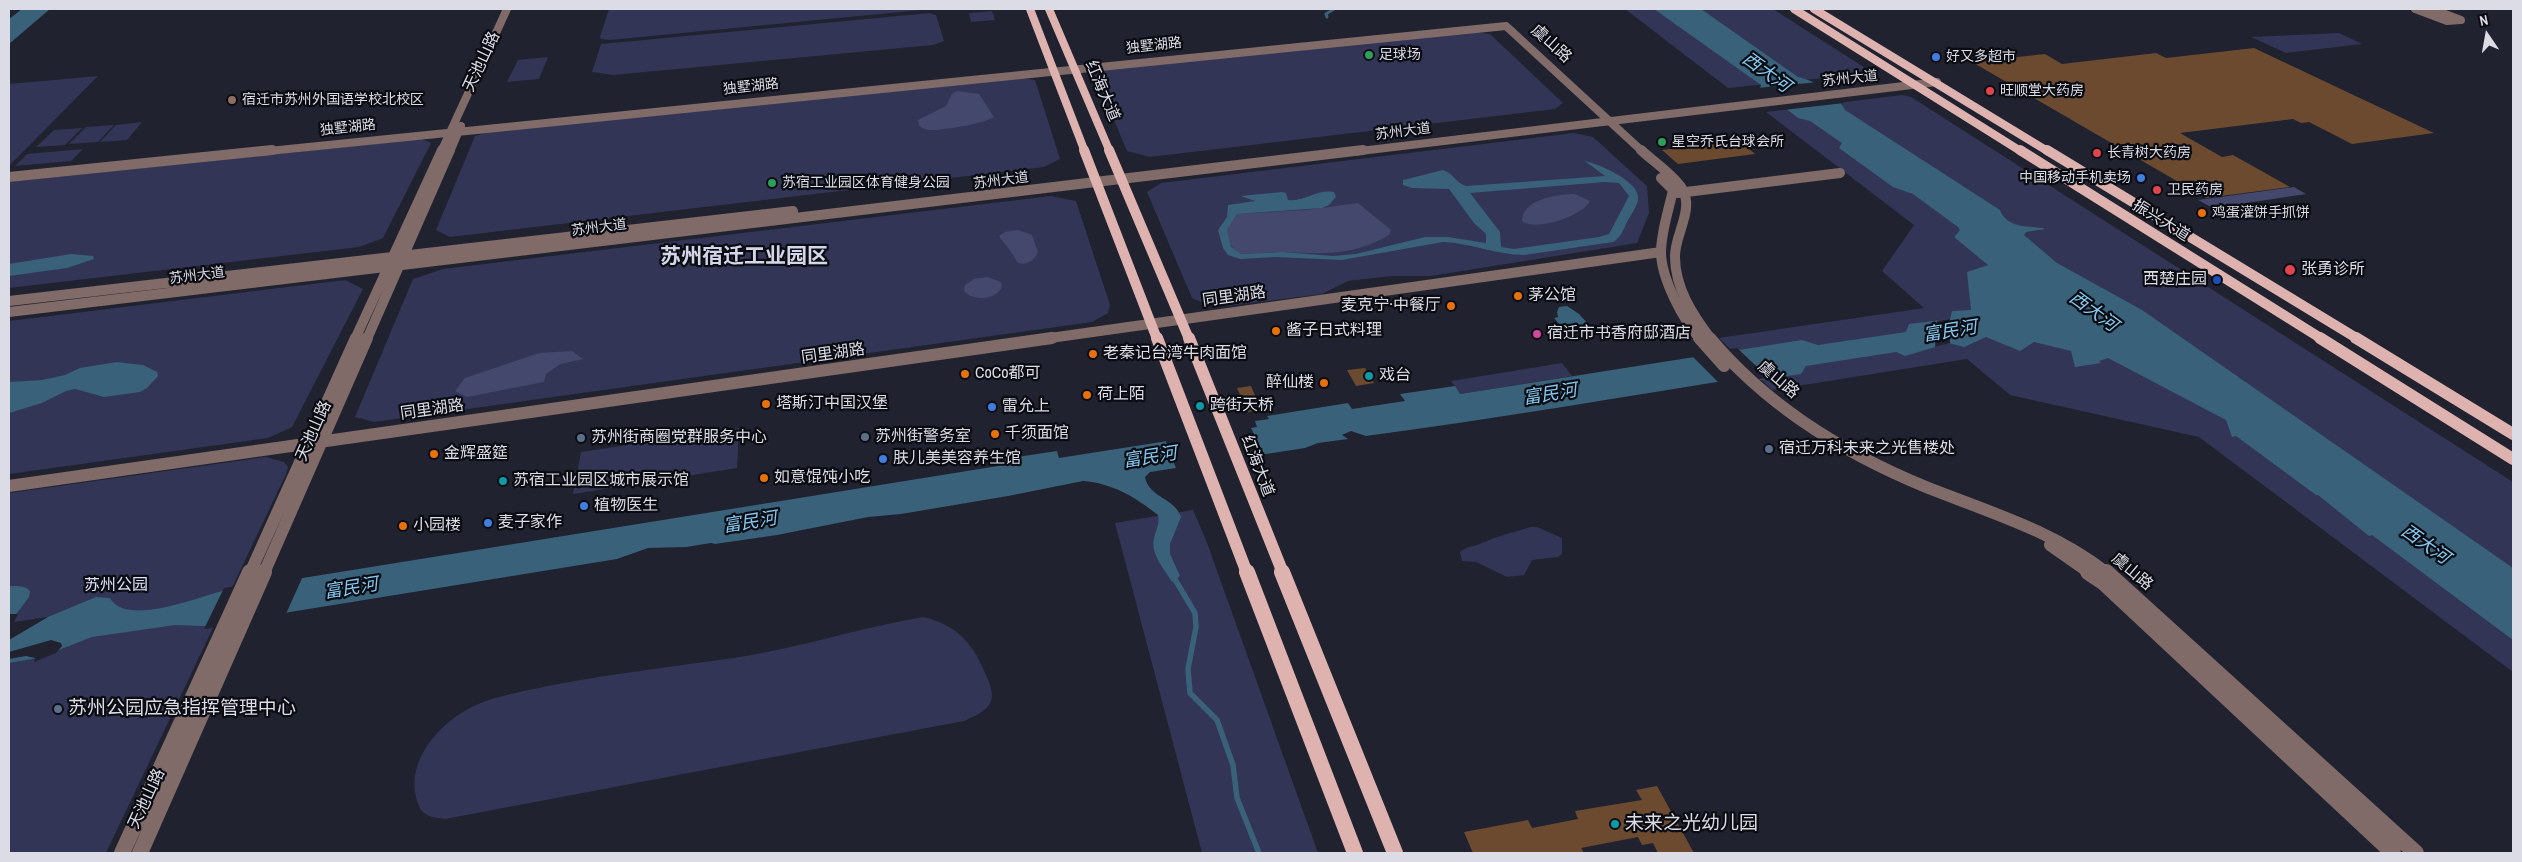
<!DOCTYPE html>
<html>
<head>
<meta charset="utf-8">
<style>
  body { margin:0 }
  #map { position:relative; width:2522px; height:862px; overflow:hidden; background:#20222f; font-family:"Archivo Narrow",sans-serif }
  canvas { display:block }
  .frame { position:absolute; inset:0; border:10px solid #dbdce6; pointer-events:none }
  .north { position:absolute; left:2462px; top:10px; width:50px; height:50px; -webkit-text-stroke:4px #0b0c12; paint-order:stroke; rotate:348deg; font-size:14px; font-weight:700; line-height:20px; text-align:center; color:#dbdce6 }
  .north::after { content:''; display:block; margin:auto; width:18px; height:22px; background:#dbdce6; clip-path:polygon(50% 0,100% 100%,50% 72%,0 100%) }
</style>
</head>
<body>
<div id="map">
<canvas width="2522" height="862"></canvas>
<div class="frame"></div>
<div class="north">N</div>
</div>
<script>
const ctx = document.querySelector('canvas').getContext('2d');
ctx.lineJoin = 'round';
function fill(path, color) { ctx.fillStyle = color; ctx.fill(path, 'evenodd'); }
function strokePath(path, color, width, dash) { ctx.strokeStyle = color; ctx.lineWidth = width; ctx.lineCap = dash ? 'butt' : 'round'; ctx.setLineDash(dash || []); ctx.stroke(path); }
function label(font, color, halo, rows, align = 'center') {
  ctx.font = font + ' "Archivo Narrow","Noto Sans SC",sans-serif'; ctx.lineWidth = 4.5; ctx.setLineDash([]); ctx.textBaseline = 'middle'; ctx.strokeStyle = halo; ctx.fillStyle = color; for (const [text, x, y, turn = 0] of rows) {
    ctx.save(); ctx.translate(x, y); ctx.rotate((+turn || 0) * Math.PI / 180); ctx.textAlign = isNaN(turn) ? turn : align; if (halo) ctx.strokeText(text, 0, 0); ctx.fillText(text, 0, 0); ctx.restore();
  }
}
const green = new Path2D(`
  M609,9H932L610,40L601,39L600,37Z
  M1625,9H1773L1873,73L1728,88Z
  M992,11L995,20L971,22L969,13Z
  M930,13L936,15L944,41L933,45L613,75L592,72L601,44Z
  M1476,32L1490,34L1563,103L1555,109L1150,157L1127,151L1095,75L1105,69Z
  M2339,33L2362,44L2286,53L2251,37Z
  M548,57L539,79L507,82L518,60Z
  M98,76L9,166V84Z
  M1018,77L1035,80L1060,159L1044,167L450,237L436,230L475,136L493,131Z
  M1902,95L1911,97L2513,482V672L2199,437L2010,395L1967,359L1772,390L1719,338L1924,308L1882,271L1914,225L1766,112Z
  M142,122L127,140L100,142L116,125Z
  M114,125L98,142L69,144L86,127Z
  M82,128L65,145L36,147L54,130Z
  M1574,133L1593,137L1647,186L1649,213L1637,243L1431,276H1391L1348,281L1322,294L1228,306L1205,304L1192,298L1147,192L1161,183Z
  M422,139L431,143L383,238L359,247L9,288V182Z
  M83,149L71,161L15,166L27,154Z
  M1051,196L1076,201L1110,305L1108,313L1092,322L374,422L355,417L413,279L443,269Z
  M345,280L363,289L292,427L268,438L9,474V321Z
  M1562,363L1572,376L1460,394L1451,381Z
  M739,428L737,468L573,494L581,452Z
  M266,457L284,462L288,467L286,474L106,853H9V493Z
  M1193,510L1206,540L1318,853H1202L1115,523Z
  M1531,527H1537L1562,538V554L1558,557L1532,560L1524,575L1507,577L1476,562L1462,561L1460,552C1467,546 1474,547 1482,543C1498,536 1514,532 1531,527Z
  M923,617C957,625 973,643 986,675C989,682 994,692 991,701C987,712 974,716 964,721L445,819C428,817 420,815 416,797C407,761 438,725 468,709C492,696 521,692 548,686C613,673 680,666 746,656C806,646 863,627 923,617Z`);
const forest = new Path2D(`
  M957,91L979,94L994,117C987,123 940,131 930,130C926,130 923,128 919,126L918,120L946,106L952,94Z
  M2294,187L2306,194L2213,208L2198,200Z
  M1575,194L1590,201C1583,216 1535,232 1522,221C1522,199 1558,194 1575,194Z
  M1358,203L1391,230L1389,235C1354,256 1322,254 1284,252C1270,252 1255,253 1241,254C1230,250 1229,240 1227,230L1237,214L1306,210Z
  M1018,230L1032,235L1038,252C1035,260 1025,267 1017,262C1015,256 1004,243 999,236L1005,232Z
  M987,277L1001,282L1002,286C998,300 973,302 964,291L965,285L974,279Z
  M572,351L583,359L560,364L546,374L544,382L467,397L455,391L465,378L539,353Z`);
const water = new Path2D(`
  M22,9H50L9,44V19Z
  M1654,9H1701L1798,77C1816,81 1837,94 1845,110L2000,210C2007,228 2027,226 2043,228L2045,229L2026,232L2024,235L2057,263L2142,310L2513,568V640L2372,535L2369,536L2318,495H2316L2236,436L2232,437L2226,420L2108,358L2099,361L2101,363L2075,367L2071,351L2034,342L2020,351L1986,337L1964,347L1949,343L1905,356L1896,352L1806,366L1801,374L1760,380L1756,376C1626,396 1496,419 1366,436L1351,431L1342,435L1348,439L1318,443L1305,448L1150,472L1145,477C1149,498 1175,498 1181,517L1170,544V554L1180,576L1172,582C1165,570 1150,554 1154,538C1156,529 1160,524 1158,515C1135,497 1112,483 1083,481L1008,496L901,514L868,517L777,535L715,544L711,543L686,547L648,548L617,559L204,626L175,625L92,637L38,658L9,663V586C17,586 24,585 30,591L29,597L11,621L13,625L36,622L96,597L110,598C126,627 199,597 222,591L998,466L997,460L1057,451L1059,458L1257,427L1255,421L1269,419L1267,416L1348,403L1352,409L1405,401L1400,394L1455,386L1460,394L1802,340L1818,345L1906,332L1909,324L1950,319L1952,311L1971,310L1967,272L1988,265L1954,237L1960,230L1958,227L1913,194L1893,187L1839,148L1842,143L1810,121L1798,118L1760,88L1761,85Z
  M1585,161C1599,164 1636,180 1638,196C1639,204 1632,213 1628,220C1624,228 1621,238 1613,242L1524,255C1497,255 1471,243 1443,242L1342,260L1275,257L1240,259L1228,255L1223,248L1218,230L1227,217L1228,205L1255,201L1241,196L1282,192L1286,193L1288,200C1305,202 1316,189 1334,192L1336,197L1329,205L1322,208L1237,214L1227,230L1231,247L1241,254L1283,252L1333,256L1356,254L1425,237H1448L1486,243V234L1474,223L1449,189L1412,188L1403,185V180L1443,170C1453,173 1456,183 1466,186L1605,176ZM1605,182L1619,183L1629,196L1609,234L1599,237L1514,249L1501,247L1500,232L1470,193Z
  M71,254L93,256L94,259L67,268L9,276V264Z
  M1567,306L1579,314L1589,325H1593L1596,329L1560,335L1556,329L1560,325L1554,318L1558,317L1557,312L1559,307Z
  M117,362L143,365L157,372L158,376L147,388L140,392L104,397L75,389L66,391L42,403L9,413V382L42,380L65,375L80,368Z`);
const pier = new Path2D(`
  M1818,82L1844,103L1783,110L1757,88Z
  M1950,319V343L1935,347L1937,321Z
  M1737,348L1769,378L1720,384L1691,355Z
  M1250,426L1266,458L1177,471L1165,439Z
  M303,576L285,616L204,629L224,588Z
  M9,614H18L14,622L48,617L9,640Z
  M51,640L61,643L62,646L56,653L39,660L34,662L35,658L26,656L9,659V652Z`);
const streamFar1 = new Path2D(`
  M1327,17L1326,14L1334,9`);
const stream = new Path2D(`
  M1173,576L1195,613L1196,627L1188,669L1190,693L1217,720L1233,765L1237,798L1259,853`);
const building = new Path2D(`
  M2254,48L2434,133L2352,144L2309,122L2301,123L2293,119L2180,133L2222,157L2233,155L2290,187L2206,198L1972,62L2045,54L2062,64L2156,53L2166,58Z
  M1738,140L1755,154L1678,164L1662,150Z
  M1365,368L1374,383L1356,386L1347,370Z
  M1251,386L1261,410L1248,412L1237,388Z
  M1657,786L1694,853H1658L1653,843L1642,845L1638,837L1581,848L1584,853H1473L1464,832L1528,820L1532,828L1578,819L1575,811L1642,800L1636,790Z`);
const minorFar3 = new Path2D(`
  M2415,9L2447,21L2461,20L2432,9
  M259,152L1506,26L1643,152
  M441,152L507,9
  M450,152L461,126
  M1352,152L1937,82`);
const minorFar2 = new Path2D(`
  M1641,150C1654,162 1671,173 1681,187C1696,208 1674,235 1675,257C1675,288 1693,315 1711,339
  M9,177L272,150
  M1661,178L1673,190C1669,209 1661,232 1661,252C1661,278 1683,320 1700,339
  M1678,193L1840,173
  M9,301L793,211
  M9,312L1363,150
  M355,339L442,150
  M367,339L450,150
  M1043,339L1661,252`);
const minorFar1 = new Path2D(`
  M1699,338L1724,366
  M1710,338C1768,407 1843,453 1926,487C1989,512 2054,531 2107,573
  M9,486L1052,338
  M2050,545L2090,573
  M250,573L356,338
  M264,573L367,338`);
const minor = new Path2D(`
  M2088,572L2103,582L2393,853
  M2106,572L2416,853
  M122,853L250,572
  M140,853L264,572`);
const majorFar3 = new Path2D(`
  M1030,9L1085,152
  M1049,9L1110,152
  M1794,9L2022,152
  M1814,9L2049,152`);
const majorFar2 = new Path2D(`
  M1084,150L1157,339
  M1109,150L1189,339
  M2020,150L2322,339
  M2047,150L2358,339`);
const majorFar1 = new Path2D(`
  M1157,338L1247,573
  M1189,338L1283,573
  M2320,338L2513,459
  M2356,338L2513,434`);
const major = new Path2D(`
  M1247,572L1355,853
  M1282,572L1395,853`);
const markers = [
  [1369,55,5,"#2e9e5b"],
  [1936,57,5,"#3f7fe0"],
  [1990,91,5,"#e0444e"],
  [232,100,5,"#8d6e63"],
  [1662,142,5,"#2e9e5b"],
  [2097,153,5,"#e0444e"],
  [2141,178,5,"#3f7fe0"],
  [772,183,5,"#2e9e5b"],
  [2157,190,5,"#e0444e"],
  [2202,213,5,"#e8710a"],
  [2290,270,6,"#e0444e"],
  [2217,280,5,"#1a4fb4"],
  [1518,296,5,"#e8710a"],
  [1451,306,5,"#e8710a"],
  [1276,331,5,"#e8710a"],
  [1537,334,5,"#d1479c"],
  [1093,354,5,"#e8710a"],
  [965,374,5,"#e8710a"],
  [1369,376,5,"#0f9aa8"],
  [1324,383,5,"#e8710a"],
  [1087,395,5,"#e8710a"],
  [766,404,5,"#e8710a"],
  [1200,406,5,"#0f9aa8"],
  [992,407,5,"#3f7fe0"],
  [995,434,5,"#e8710a"],
  [865,437,5,"#5c6f8a"],
  [581,438,5,"#5c6f8a"],
  [1769,449,5,"#5c6f8a"],
  [434,454,5,"#e8710a"],
  [883,459,5,"#3f7fe0"],
  [764,478,5,"#e8710a"],
  [503,481,5,"#0f9aa8"],
  [584,506,5,"#3f7fe0"],
  [488,523,5,"#3f7fe0"],
  [403,526,5,"#e8710a"],
  [58,709,5,"#5c6f8a"],
  [1615,824,5,"#0f9aa8"]
];
const farStreetnames = [
  ["独墅湖路",1154,46,-6],
  ["苏州大道",1850,79,-6],
  ["独墅湖路",751,87,-6],
  ["独墅湖路",348,128,-6],
  ["苏州大道",1403,132,-7],
  ["苏州大道",1001,181,-7],
  ["苏州大道",599,228,-7],
  ["苏州大道",197,276,-7]
];
const farPoinames = [
  ["足球场",1379,55],
  ["好又多超市",1946,57],
  ["旺顺堂大药房",2000,91],
  ["宿迁市苏州外国语学校北校区",242,100],
  ["星空乔氏台球会所",1672,142],
  ["长青树大药房",2107,153],
  ["中国移动手机卖场",2131,178,"right"],
  ["苏宿工业园区体育健身公园",782,183],
  ["卫民药房",2167,190],
  ["鸡蛋灌饼手抓饼",2212,213]
];
const streetNames = [
  ["虞山路",1551,44,42],
  ["天池山路",482,62,-65],
  ["红海大道",1102,91,67],
  ["振兴大道",2161,221,32],
  ["同里湖路",1234,297,-8],
  ["同里湖路",833,354,-8],
  ["虞山路",1778,380,41],
  ["同里湖路",432,410,-8],
  ["天池山路",314,431,-66],
  ["红海大道",1257,466,69],
  ["虞山路",2132,572,40],
  ["天池山路",147,799,-65]
];
const poiNames = [
  ["张勇诊所",2301,270],
  ["西楚庄园",2207,280,"right"],
  ["茅公馆",1528,296],
  ["麦克宁·中餐厅",1441,306,"right"],
  ["酱子日式料理",1286,331],
  ["宿迁市书香府邸酒店",1547,334],
  ["老秦记台湾牛肉面馆",1103,354],
  ["CoCo都可",975,374],
  ["戏台",1379,376],
  ["醉仙楼",1314,383,"right"],
  ["荷上陌",1097,395],
  ["塔斯汀中国汉堡",776,404],
  ["跨街天桥",1210,406],
  ["雷允上",1002,407],
  ["千须面馆",1005,434],
  ["苏州街警务室",875,437],
  ["苏州街商圈党群服务中心",591,438],
  ["宿迁万科未来之光售楼处",1779,449],
  ["金辉盛筵",444,454],
  ["肤儿美美容养生馆",893,459],
  ["如意馄饨小吃",774,478],
  ["苏宿工业园区城市展示馆",513,481],
  ["植物医生",594,506],
  ["麦子家作",498,523],
  ["小园楼",413,526]
];
const parkNames = [
  ["苏州公园",116,586]
];
const waterNames = [
  ["西大河",1766,73,36],
  ["西大河",2093,312,36],
  ["富民河",1950,332,-9],
  ["富民河",1550,395,-9],
  ["富民河",1150,458,-9],
  ["富民河",750,523,-9],
  ["西大河",2425,545,35],
  ["富民河",351,589,-9]
];
const nearPoinames = [
  ["苏州公园应急指挥管理中心",68,709],
  ["未来之光幼儿园",1625,824]
];
const districtNames = [
  ["苏州宿迁工业园区",744,257]
];
fill(green, '#323555');
fill(forest, '#44486c');
fill(water, '#39617a');
fill(pier, '#20222f');
strokePath(streamFar1, '#39617a', 3);
strokePath(stream, '#39617a', 5.5);
fill(building, '#6c4a30');
strokePath(minorFar3, '#806b69', 8);
strokePath(minorFar2, '#806b69', 10);
strokePath(minorFar1, '#806b69', 12);
strokePath(minor, '#806b69', 16);
strokePath(majorFar3, '#deb3af', 8);
strokePath(majorFar2, '#deb3af', 10);
strokePath(majorFar1, '#deb3af', 12);
strokePath(major, '#deb3af', 16);
for (const [x, y, r, color] of markers) { const dot = new Path2D(); dot.arc(x, y, r, 0, 2 * Math.PI); ctx.fillStyle = color; ctx.fill(dot); strokePath(dot, '#0b0c12', 2); }
label('14px', '#dbdce6', '#0b0c12', farStreetnames);
label('14px', '#dbdce6', '#0b0c12', farPoinames, 'left');
label('16px', '#dbdce6', '#0b0c12', streetNames);
label('16px', '#dbdce6', '#0b0c12', poiNames, 'left');
label('16px', '#dce0fa', '#0b0c12', parkNames);
label('italic 18px', '#85c9f2', '#0b0c12', waterNames);
label('19px', '#dbdce6', '#0b0c12', nearPoinames, 'left');
label('bold 21px', '#d3d6e9', '#0b0c12', districtNames);
</script>
</body>
</html>
